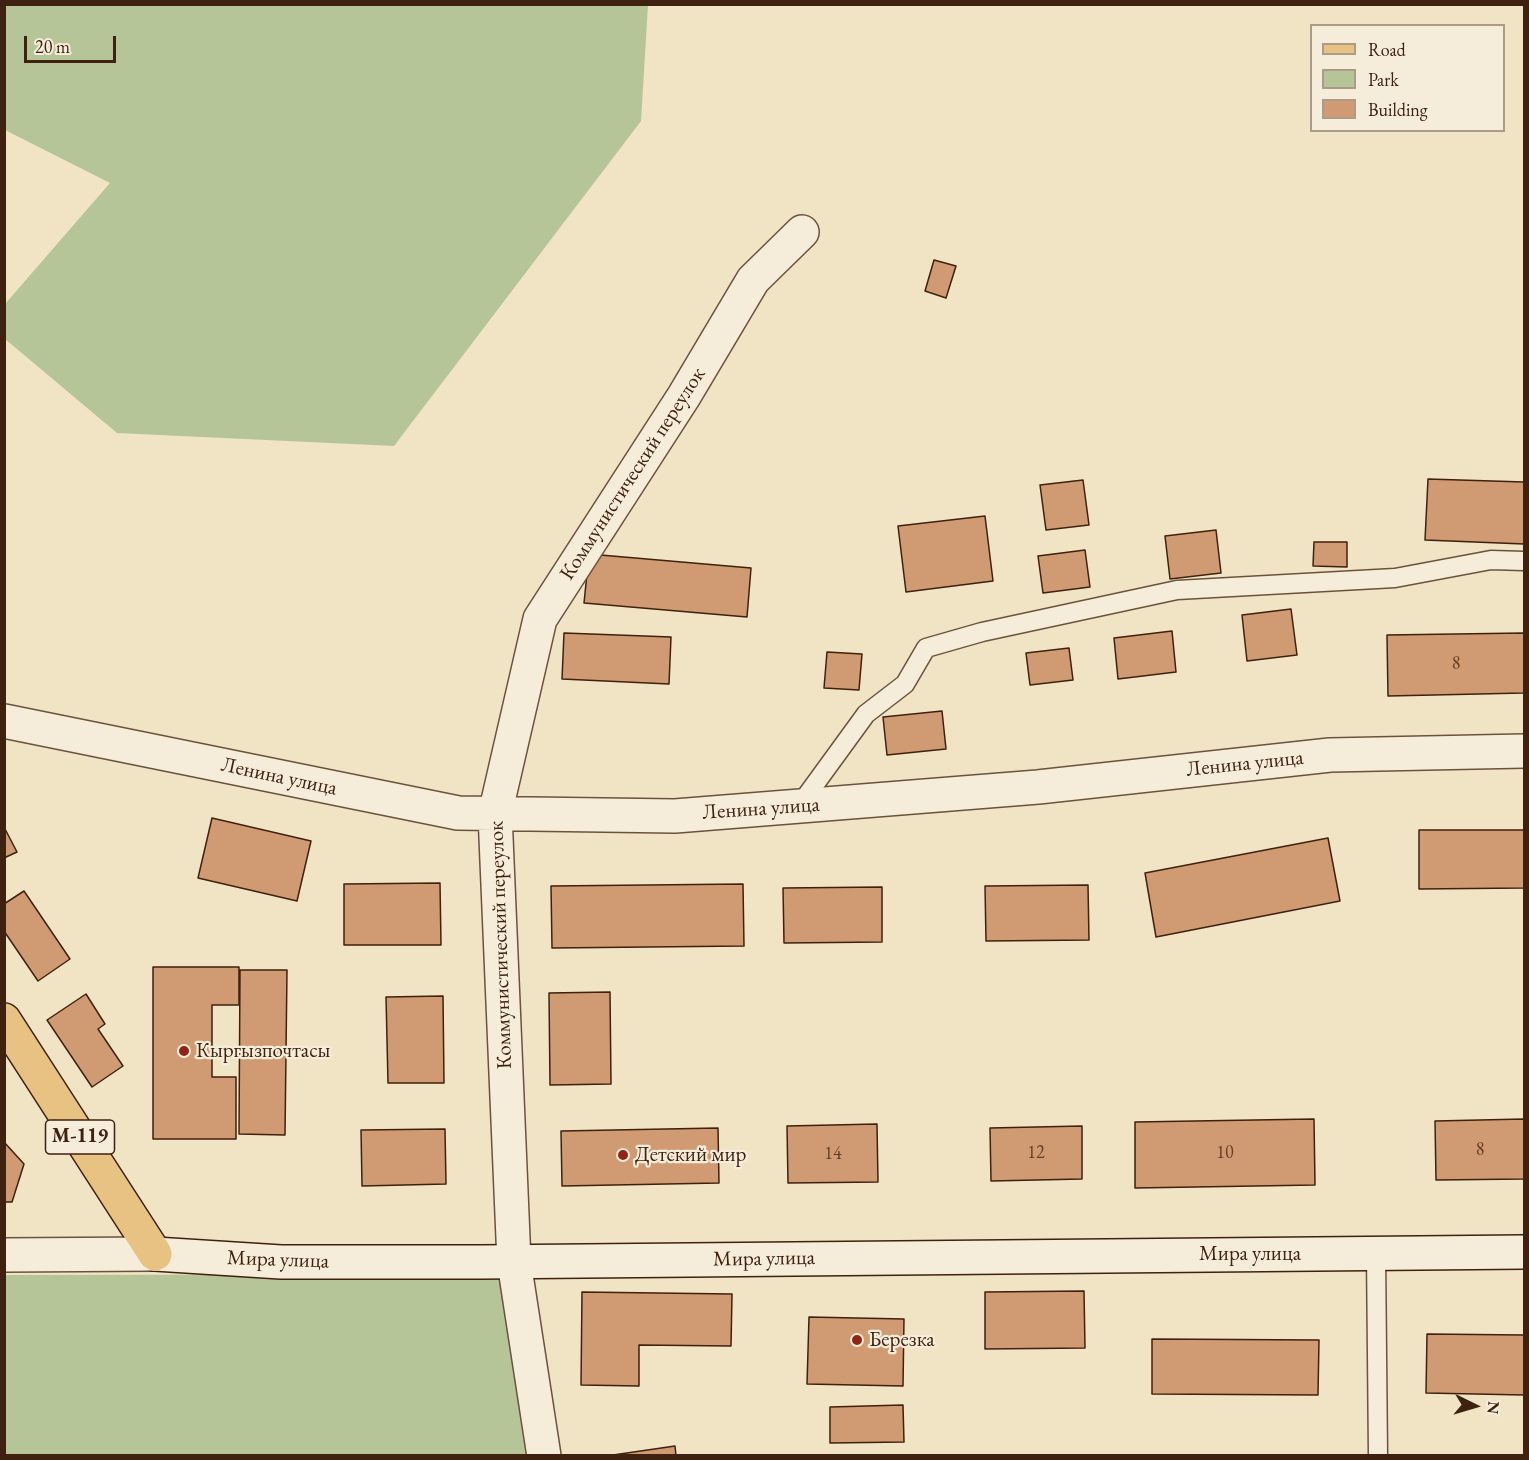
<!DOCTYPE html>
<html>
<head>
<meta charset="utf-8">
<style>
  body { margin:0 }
  #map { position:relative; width:1529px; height:1460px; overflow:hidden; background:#f0e4c4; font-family:"EB Garamond",serif }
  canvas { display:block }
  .frame { position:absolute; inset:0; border:6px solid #3f210f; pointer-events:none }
  .legend { position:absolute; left:1310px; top:24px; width:195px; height:108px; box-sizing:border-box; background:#f5edd9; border:2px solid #ac9b88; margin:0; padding:8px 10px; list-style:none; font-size:18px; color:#3f210f }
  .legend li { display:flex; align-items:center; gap:12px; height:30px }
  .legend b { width:30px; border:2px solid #ac9b88 }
  .north { position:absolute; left:1445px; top:1376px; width:60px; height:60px; -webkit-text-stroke:4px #f5edd9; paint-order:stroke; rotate:95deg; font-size:16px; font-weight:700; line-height:24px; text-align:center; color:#3f210f }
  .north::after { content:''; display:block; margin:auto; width:21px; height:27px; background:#3f210f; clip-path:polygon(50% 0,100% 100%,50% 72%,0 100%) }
  .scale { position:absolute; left:24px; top:36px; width:92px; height:27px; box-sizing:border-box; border:3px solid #3f210f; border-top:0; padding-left:8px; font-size:18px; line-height:21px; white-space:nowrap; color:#3f210f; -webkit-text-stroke:4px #f5edd9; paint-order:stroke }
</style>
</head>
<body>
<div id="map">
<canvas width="1529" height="1460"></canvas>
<div class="frame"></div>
<ul class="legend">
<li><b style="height:8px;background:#e8c282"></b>Road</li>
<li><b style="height:16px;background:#b5c598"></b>Park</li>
<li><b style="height:16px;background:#d09a72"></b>Building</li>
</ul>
<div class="north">N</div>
<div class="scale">20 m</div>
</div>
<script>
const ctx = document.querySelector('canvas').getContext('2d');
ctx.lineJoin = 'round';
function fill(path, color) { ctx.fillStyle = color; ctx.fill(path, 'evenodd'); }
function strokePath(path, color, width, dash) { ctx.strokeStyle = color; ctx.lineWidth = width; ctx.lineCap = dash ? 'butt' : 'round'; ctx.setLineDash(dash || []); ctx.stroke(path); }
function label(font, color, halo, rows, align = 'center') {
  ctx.font = font + ' "EB Garamond",serif'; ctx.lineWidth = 4.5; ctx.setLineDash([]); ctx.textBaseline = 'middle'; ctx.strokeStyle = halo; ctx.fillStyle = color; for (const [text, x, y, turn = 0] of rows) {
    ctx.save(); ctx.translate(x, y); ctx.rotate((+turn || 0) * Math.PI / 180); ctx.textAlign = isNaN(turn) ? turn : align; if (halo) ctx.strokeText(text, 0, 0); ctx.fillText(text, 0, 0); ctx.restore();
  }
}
const green = new Path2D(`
  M5,4L648,5L641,121L394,446L117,433L5,339V304L110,183L5,130Z
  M503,1274L531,1455L5,1456V1275Z`);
const building = new Path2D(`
  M934,260L956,266L946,298L925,291Z
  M1428,479L1524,482V544L1425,540Z
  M1083,480L1089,525L1046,530L1040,485Z
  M985,516L993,581L906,592L898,526Z
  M1216,530L1221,573L1170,579L1165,536Z
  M1314,542H1347V567L1313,566Z
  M1085,550L1090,587L1043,593L1038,556Z
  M589,554L751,568L747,617L584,603Z
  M1291,609L1297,655L1247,661L1242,615Z
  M1172,631L1176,672L1118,679L1114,638Z
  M564,633L671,637L669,684L562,679Z
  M1524,633V693L1388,696L1387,635Z
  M1069,648L1073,680L1030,685L1026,653Z
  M827,652L862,654L859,690L824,688Z
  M942,711L946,749L887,755L883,717Z
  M212,818L311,841L297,901L198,878Z
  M4,827L17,852L4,858Z
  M1419,830H1524V888L1419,889Z
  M1328,838L1340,901L1156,937L1145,873Z
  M440,883L441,945H344V884Z
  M743,884L744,946L552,948L551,886Z
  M1088,885L1089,940L986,941L985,886Z
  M882,887V942L784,943L783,888Z
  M24,891L70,959L38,981L4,931V904Z
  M153,967H239V1005H212V1077H236V1139H153Z
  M240,970H287L285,1135L239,1134Z
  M610,992L611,1084L550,1085L549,993Z
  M86,994L105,1024L98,1029L123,1066L92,1087L47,1020Z
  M443,996L444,1083H388L386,997Z
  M1314,1119L1315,1185L1135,1188V1122Z
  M1524,1119V1179L1436,1180L1435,1121Z
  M877,1124L878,1182L788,1183L787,1126Z
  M1082,1126V1179L991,1181L990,1128Z
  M718,1128L719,1183L562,1186L561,1131Z
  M445,1129L446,1184L362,1186L361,1130Z
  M4,1142L24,1164L12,1202H4Z
  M1084,1291L1085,1348L985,1349V1292Z
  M582,1292L732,1294L731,1346L639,1345V1386L581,1385Z
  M809,1317L904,1319L903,1386L807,1384Z
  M1427,1334L1524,1335V1395L1426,1393Z
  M1152,1339L1319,1340L1318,1395L1152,1394Z
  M903,1405L904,1442L830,1443V1407Z
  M675,1446L676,1456H613V1455Z`);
const lane = new Path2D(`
  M799,806L866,714L905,684L926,648L982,632L1177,590L1395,578L1491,560L1524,561
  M1376,1253L1378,1456`);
const street = new Path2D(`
  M4,721L458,813L675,816L1038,787L1330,755L1524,751
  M4,1255L155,1254
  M544,1456L514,1262L495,814L540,619L684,396L753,280L802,232`);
const secondary = new Path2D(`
  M155,1254L281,1262H481L1524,1252`);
const primary = new Path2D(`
  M4,1020L155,1254`);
const markers = [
  [184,1051,6,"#8f2418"],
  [623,1155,6,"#8f2418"],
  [857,1340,6,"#8f2418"]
];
const numberNames = [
  ["8",1456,664],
  ["8",1480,1150],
  ["12",1036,1153],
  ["10",1225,1153],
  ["14",833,1154]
];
const shields = [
  [80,1137,69]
];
const shieldNames = [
  ["М-119",80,1137]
];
const streetNames = [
  ["Коммунистический переулок",633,474,-57],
  ["Ленина улица",1245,764,-6],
  ["Ленина улица",279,777,12],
  ["Ленина улица",761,809,-4],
  ["Коммунистический переулок",501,945,-92],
  ["Мира улица",1250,1254],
  ["Мира улица",764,1259,-1],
  ["Мира улица",278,1260,2]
];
const poiNames = [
  ["Кыргызпочтасы",196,1051],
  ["Детский мир",635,1155],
  ["Березка",869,1340]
];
fill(green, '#b5c598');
fill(building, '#d09a72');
strokePath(building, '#3f210f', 1.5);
strokePath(lane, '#6b523c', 21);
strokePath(street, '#6b523c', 36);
strokePath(secondary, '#3f210f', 36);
strokePath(primary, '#3f210f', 36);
strokePath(lane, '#f5edd9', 18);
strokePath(street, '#f5edd9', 33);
strokePath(secondary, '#f5edd9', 33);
strokePath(primary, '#e8c282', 33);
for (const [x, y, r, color] of markers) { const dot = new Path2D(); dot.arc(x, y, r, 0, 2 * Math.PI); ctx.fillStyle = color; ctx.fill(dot); strokePath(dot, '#f5edd9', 2); }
label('18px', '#633f28', null, numberNames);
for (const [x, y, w] of shields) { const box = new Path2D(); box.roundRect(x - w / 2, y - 17, w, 34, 4.5); ctx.fillStyle = '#f5edd9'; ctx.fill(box); strokePath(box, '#3f210f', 1.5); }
label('bold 20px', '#3f210f', null, shieldNames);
label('21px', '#3f210f', '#f5edd9', streetNames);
label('21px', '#3f210f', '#f5edd9', poiNames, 'left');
</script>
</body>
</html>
